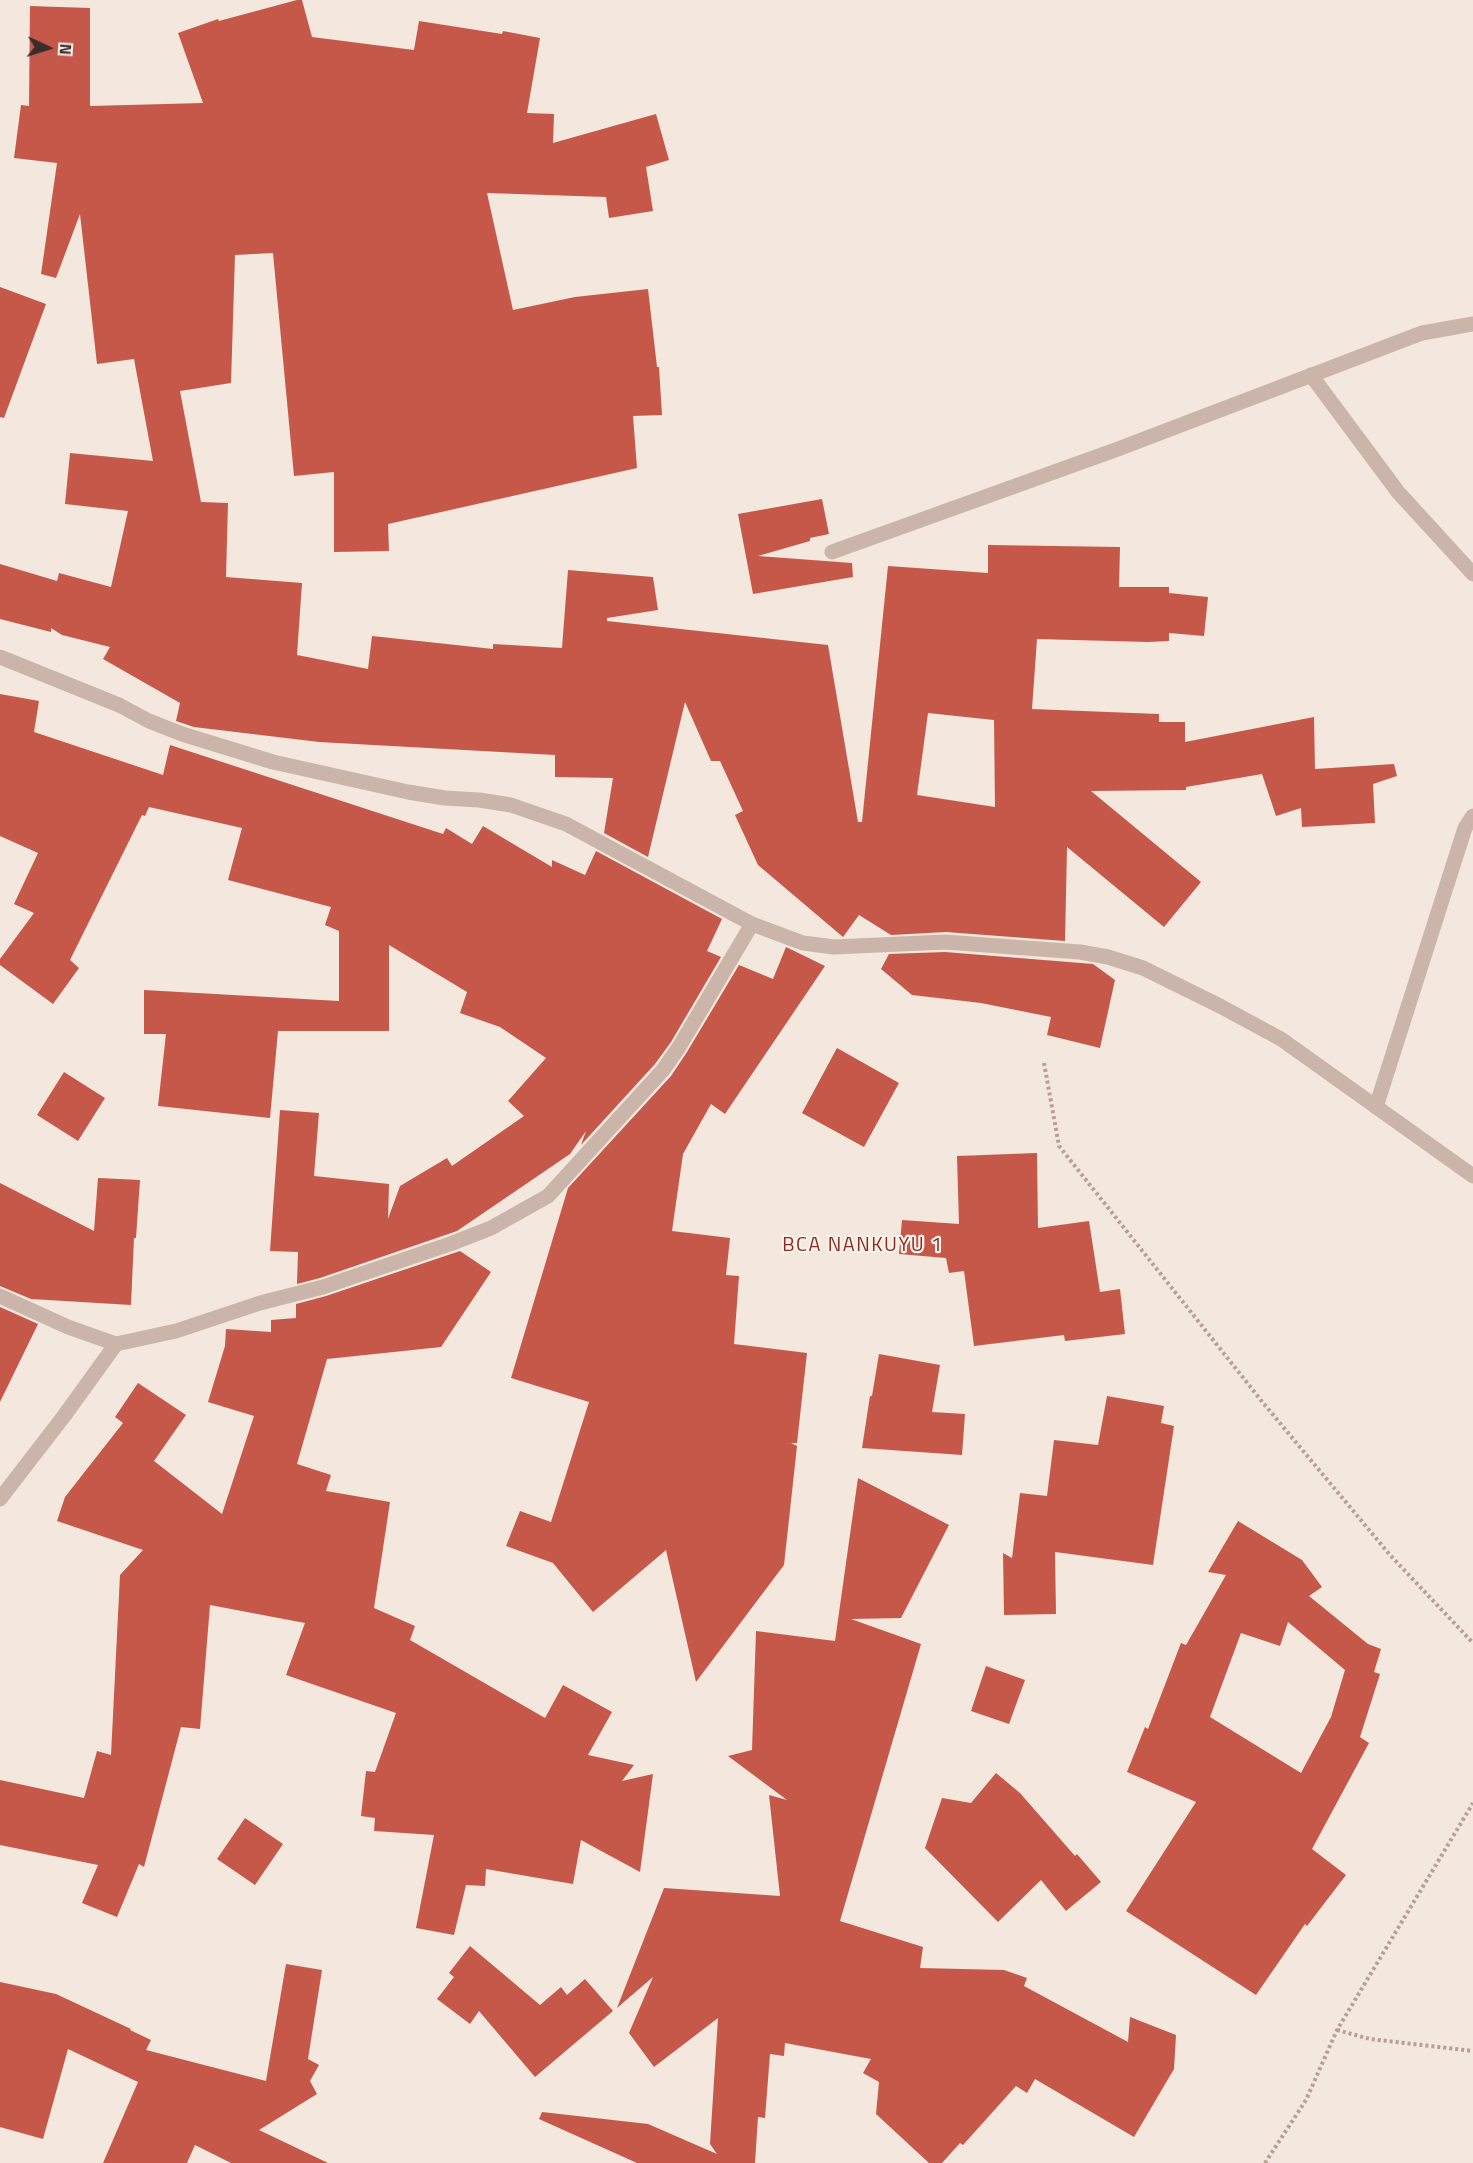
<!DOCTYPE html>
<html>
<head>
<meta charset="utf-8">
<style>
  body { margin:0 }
  #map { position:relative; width:1473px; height:2163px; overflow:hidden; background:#f3e7de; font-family:"Titillium Web",sans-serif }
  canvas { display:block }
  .north { position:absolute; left:18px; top:18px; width:60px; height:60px; -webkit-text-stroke:4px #faf1eb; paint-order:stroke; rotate:94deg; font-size:16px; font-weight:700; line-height:24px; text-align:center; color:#392c2a }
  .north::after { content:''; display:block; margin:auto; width:21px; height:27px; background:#392c2a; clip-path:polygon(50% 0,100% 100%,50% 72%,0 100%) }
</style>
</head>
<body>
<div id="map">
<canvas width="1473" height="2163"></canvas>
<div class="north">N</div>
</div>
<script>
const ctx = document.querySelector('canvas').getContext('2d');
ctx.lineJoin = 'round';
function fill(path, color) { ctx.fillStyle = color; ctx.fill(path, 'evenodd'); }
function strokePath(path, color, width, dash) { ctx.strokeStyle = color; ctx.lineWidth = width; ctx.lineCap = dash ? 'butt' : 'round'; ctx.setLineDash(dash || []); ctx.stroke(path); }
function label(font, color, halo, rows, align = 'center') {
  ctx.font = font + ' "Titillium Web",sans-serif'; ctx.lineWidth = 4.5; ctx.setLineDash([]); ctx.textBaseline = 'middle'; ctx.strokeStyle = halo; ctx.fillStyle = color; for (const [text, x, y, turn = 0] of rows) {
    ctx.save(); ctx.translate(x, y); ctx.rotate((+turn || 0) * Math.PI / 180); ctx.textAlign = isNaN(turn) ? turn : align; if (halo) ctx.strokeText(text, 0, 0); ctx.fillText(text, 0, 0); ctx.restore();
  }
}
const building = new Path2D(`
  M297,0H302L312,37L414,50L419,21L502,34L503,31L540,38L527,113L554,114L553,143L656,114L669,160L646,167L653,211L609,218L606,197L487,193L513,310L575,297L648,289L657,367H659L662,415L633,416L637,468L388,524L389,551L334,552V472L294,476L273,253L235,255L231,383L180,391L201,502L228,503L226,577L302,583L297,655L368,669L372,636L493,649V644L562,648L568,570L653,577L658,610L607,618V621L828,645L858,822H862L888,566L988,573V545L1120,547L1119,587H1169V593L1208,597L1204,636L1169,633V641L1148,642L1037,639L1032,709L1159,714V722H1185V742L1314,717L1315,769L1394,764L1397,776L1373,784L1375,823L1302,827L1301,808L1276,816L1262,774L1186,787V790L1091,791L1201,882L1164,927L1067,847L1065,941L946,932L891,935L859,915L843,937L758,865L735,815L743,811L720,761H711L685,702L648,857L604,833L613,778L555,777V755L319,742L194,727L176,721L180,703L103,659L110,647L62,635L51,628V632L0,619V564L57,581L59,573L111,587L128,511L65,504L70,453L153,461L134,359L97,364L80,214L56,278L41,274L57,163L14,158L21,105L29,106L30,6L90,8V106L203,103L178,33L218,19L219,21ZM928,713L994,720L995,807L917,795Z
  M0,287L46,304L4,418L0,417Z
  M822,499L829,534L810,538V541L758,556L852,563L853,577L753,594L738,514Z
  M0,694L39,701L34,732L163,775L170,745L443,834L446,828L472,844L483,826L552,867V860L585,875L596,851L722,919L707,951L721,957L671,1042L655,1064L581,1145L586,1131L570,1154L457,1231L320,1278L297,1284L298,1252L270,1251L280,1110L319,1113L314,1176L389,1184L388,1219L400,1186L447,1158L452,1166L524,1116L508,1101L546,1058L500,1027L460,1013L467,992L389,945V1031H278L270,1118L158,1106L166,1034H144V990L339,1001V931L325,925L331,907L228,880L242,828L149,807L145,816L142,815L70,960L79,968L53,1004L0,965V959L34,913L14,904L38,853L0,836Z
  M786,947L825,966L725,1114L711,1104L683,1154L672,1231L730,1238L726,1275L739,1276L734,1344L807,1353L797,1443H791L797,1446L784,1565L696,1682L666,1550L593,1612L553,1563L506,1546L520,1511L551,1522L589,1402L511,1378L568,1188L671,1076L687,1052L739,965L773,979Z
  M945,952L1093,964L1115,980L1100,1048L1047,1035L1051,1017L981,1003L912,995L881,969L889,954Z
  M837,1048L899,1083L864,1147L802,1113Z
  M64,1072L105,1098L78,1141L37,1115Z
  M1037,1153L1038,1228L1089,1221L1100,1292L1120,1289L1125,1334L1065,1341L1064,1335L974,1346L964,1271L949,1273L946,1258L899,1254L902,1220L959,1224L957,1156Z
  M98,1178L140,1180L136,1238H134L131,1305L31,1299L0,1286V1183L94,1231Z
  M460,1251L491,1272L441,1347L327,1359L297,1464L331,1475L326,1491L390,1502L374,1608L415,1626L410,1640L545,1718L563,1685L612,1712L588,1755L634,1765L622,1781L653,1774L640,1872L581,1840L573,1884L486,1869L485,1886L466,1885L454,1935L416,1928L434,1835L374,1831L375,1818L361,1816L366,1771L375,1772L396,1713L286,1675L305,1623L210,1605L200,1729L181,1727L144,1867L139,1864L117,1917L82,1903L98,1865L0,1845V1780L84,1798L97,1751L111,1755L120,1575L143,1550L57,1521L65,1497L123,1423L115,1417L138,1383L186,1415L154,1461L222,1514L254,1416L208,1402L225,1346L226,1329L271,1332V1320L296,1318V1304L326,1296Z
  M0,1307L38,1324L0,1402Z
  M879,1354L940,1365L932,1412L965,1414L962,1455L862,1448L870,1396H872Z
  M1107,1396L1164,1406L1161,1423L1174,1426L1153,1565L1055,1552L1056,1614L1004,1615L1003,1553L1012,1558L1020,1493L1047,1496L1054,1440L1098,1445Z
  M858,1478L949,1525L901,1618L851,1619L921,1644L840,1921L923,1947L920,1968L1004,1970L1027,1978L1024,1986L1128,2042L1130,2017L1176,2035L1174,2069L1134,2137L1035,2079L1027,2093L1016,2086L963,2145L960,2143L942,2163H929L876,2114L879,2082L863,2073L871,2059L785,2043L784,2056L770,2054L765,2118L758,2117L755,2163H637L539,2119L542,2112L648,2124L717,2154L710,2144L718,2018L654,2067L629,2033L653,1977L617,2008L664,1888L780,1896L769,1795L787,1800L728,1756L752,1750L756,1631L835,1641Z
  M1238,1521L1302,1560L1322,1587L1309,1596L1368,1644L1381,1649L1374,1672L1380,1674L1360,1737L1369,1743L1312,1849L1346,1875L1307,1926L1305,1924L1256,1995L1126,1911L1196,1802L1127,1772L1145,1727L1148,1729L1181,1643L1186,1645L1226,1575L1208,1572ZM1288,1622L1345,1670L1331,1717L1301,1773L1210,1717L1241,1633L1280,1646Z
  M986,1666L1025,1680L1009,1724L971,1711Z
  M996,1773L1020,1793L1075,1856L1077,1854L1101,1882L1066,1911L1041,1880L998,1922L925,1848L942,1798L971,1803Z
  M245,1818L283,1844L255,1885L217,1859Z
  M470,1946L540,2005L561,1987L567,1995L585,1979L613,2011L535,2077L479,2011L470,2024L437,1999L454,1977L449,1973Z
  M286,1964L322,1970L308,2059L319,2065L310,2081L317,2094L259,2130L328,2163H231L195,2145L187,2163H103L138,2082L68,2049L43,2139L0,2127V1982L56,1994L131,2029L130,2030L151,2040L146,2050L266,2081Z`);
const path = new Path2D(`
  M1044,1063L1059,1146L1264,1404L1390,1555L1473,1643
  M1337,2030L1370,2039L1473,2051
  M1265,2163L1306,2100L1337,2030L1473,1803`);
const street = new Path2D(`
  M1311,375L1398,492L1473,574
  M832,552L1118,449L1422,333L1473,324
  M0,657L119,705L149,721L182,734L273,762L408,792L445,798L479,800L511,805L566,824L752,924L803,943L834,947L945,942L1080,952L1108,957L1143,968L1220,1006L1281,1039L1473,1176
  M1376,1107L1465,828L1473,816
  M0,1296L68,1327L116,1344L176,1331L260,1303L323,1287L450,1244L491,1228L548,1196L663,1070L679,1047L752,924
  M0,1499L64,1416L116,1344`);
const quarterNames = [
  ["BCA NANKUYU 1",863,1246]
];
fill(building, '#c6584a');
strokePath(path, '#b79f94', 4, [3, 3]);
strokePath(street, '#cbb5aa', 15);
ctx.letterSpacing = '1.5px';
label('20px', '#882e23', '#faf1eb', quarterNames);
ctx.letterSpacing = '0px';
</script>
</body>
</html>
